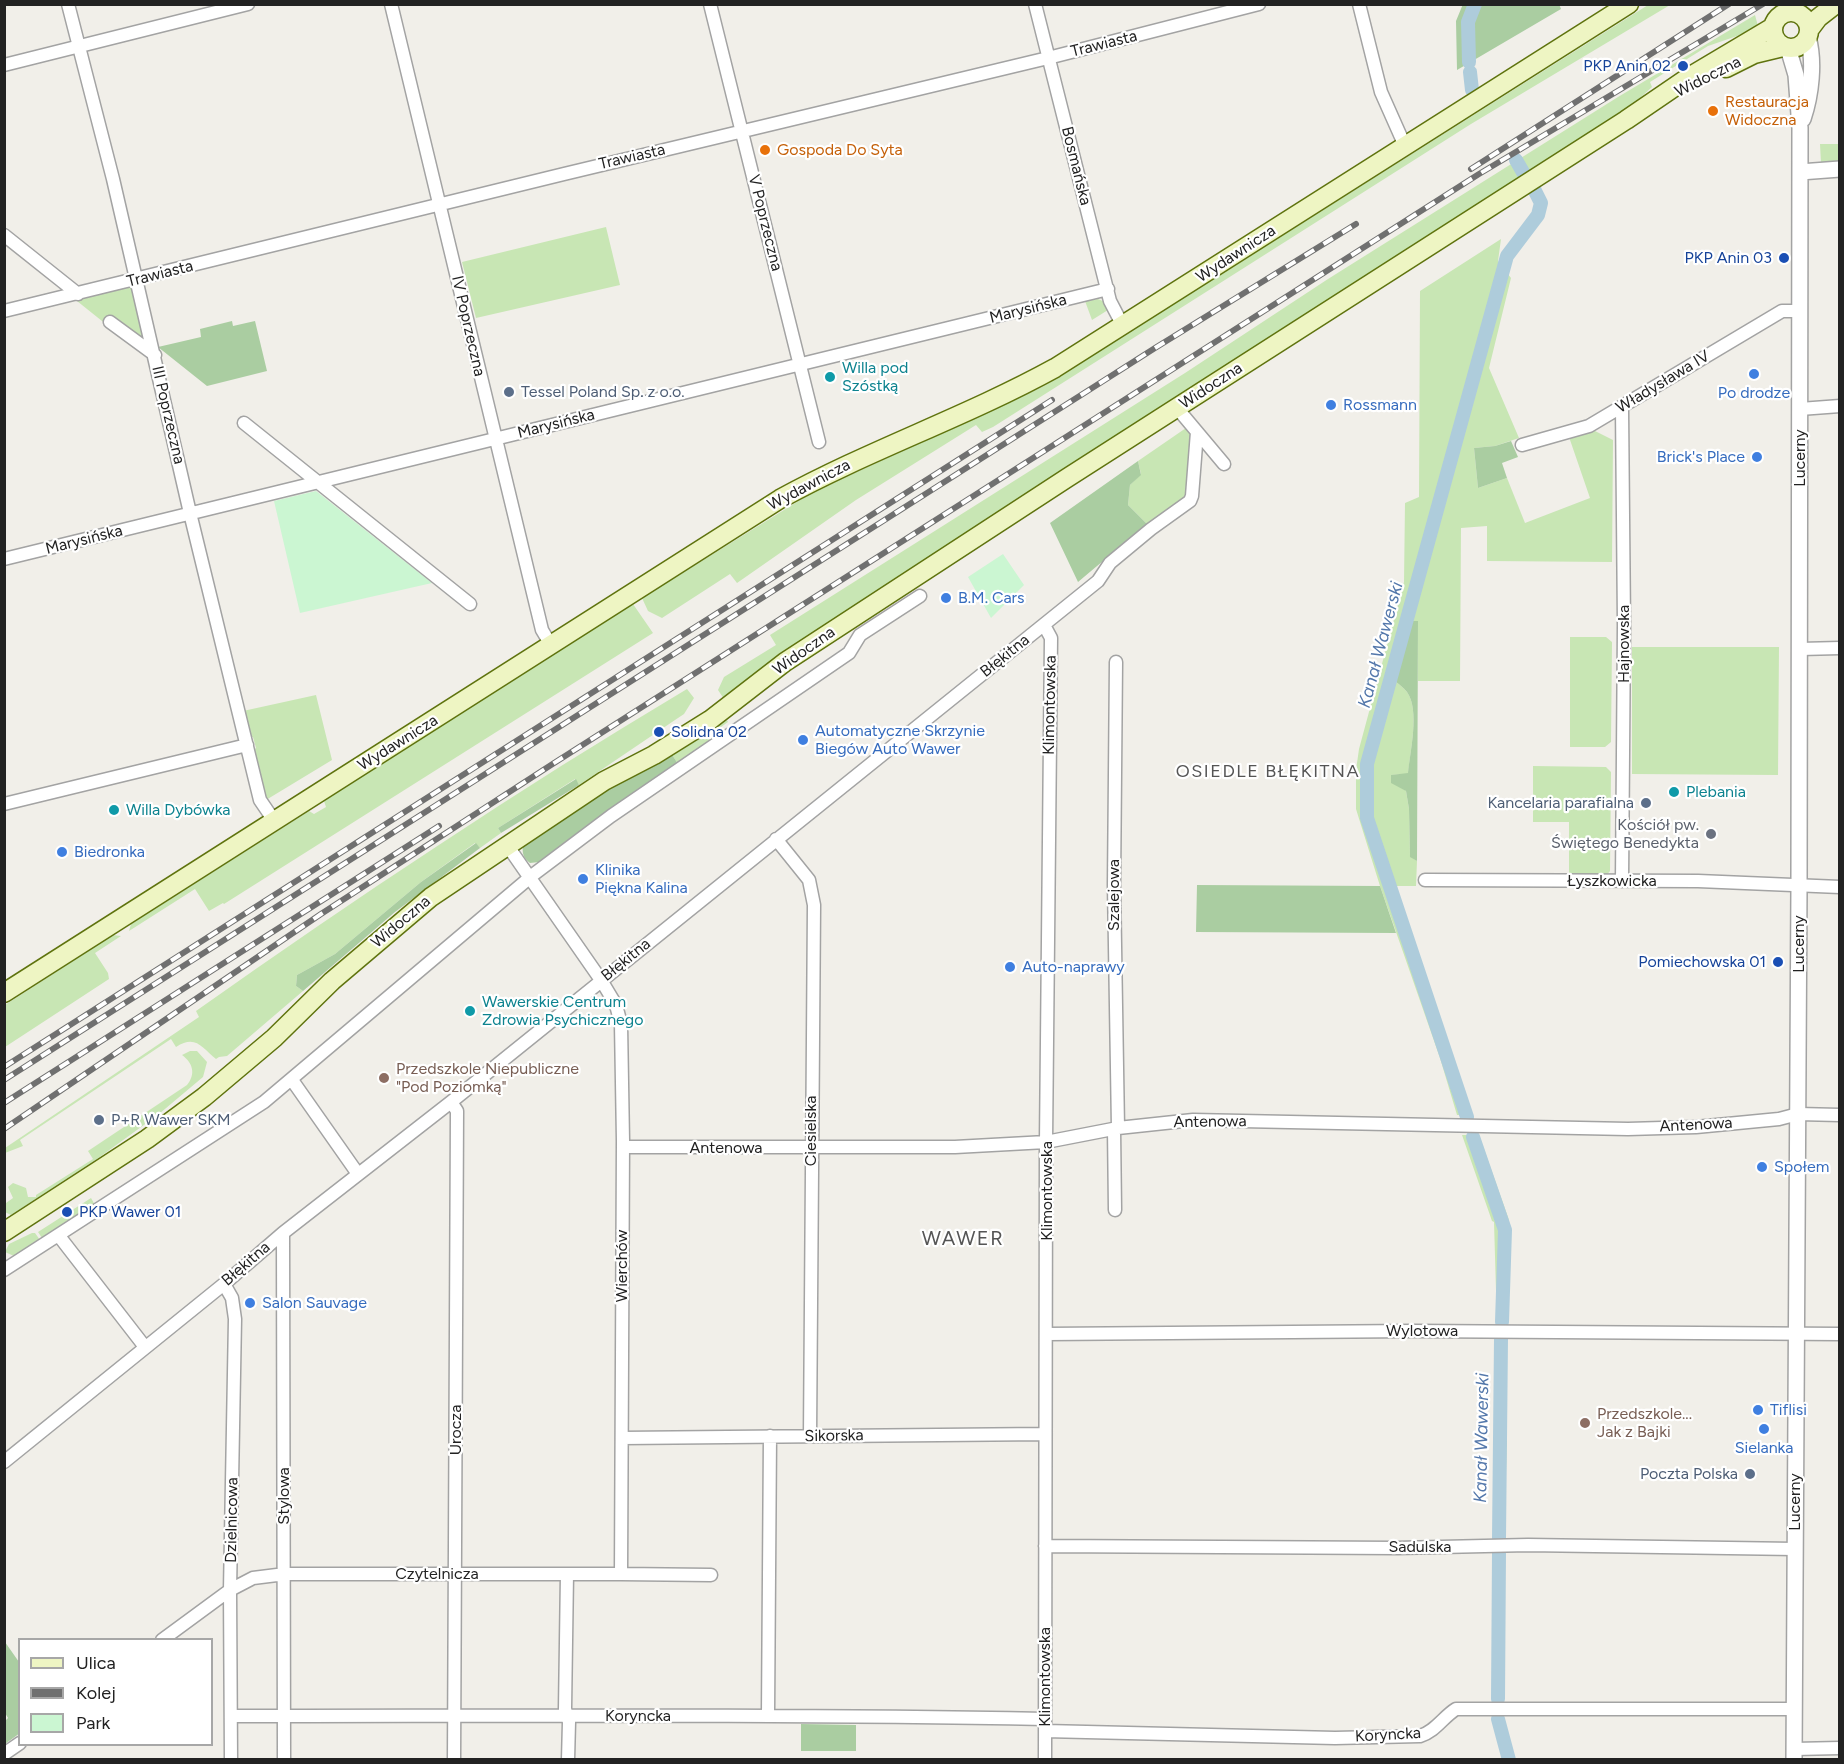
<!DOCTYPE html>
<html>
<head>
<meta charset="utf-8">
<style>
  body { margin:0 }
  #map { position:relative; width:1844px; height:1764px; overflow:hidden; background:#f1efe9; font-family:Figtree,sans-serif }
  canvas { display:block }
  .frame { position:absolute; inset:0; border:6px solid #222; pointer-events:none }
  .legend { position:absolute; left:18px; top:1638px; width:195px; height:108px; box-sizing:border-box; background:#fff; border:2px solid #a7a7a7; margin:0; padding:8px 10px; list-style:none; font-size:18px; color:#222 }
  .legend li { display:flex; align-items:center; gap:12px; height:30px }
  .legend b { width:30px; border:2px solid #a7a7a7 }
</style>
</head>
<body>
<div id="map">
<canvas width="1844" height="1764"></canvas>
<div class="frame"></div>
<ul class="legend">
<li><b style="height:8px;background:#eef5c3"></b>Ulica</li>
<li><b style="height:8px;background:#707070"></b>Kolej</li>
<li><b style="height:16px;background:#cbf6d2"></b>Park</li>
</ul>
</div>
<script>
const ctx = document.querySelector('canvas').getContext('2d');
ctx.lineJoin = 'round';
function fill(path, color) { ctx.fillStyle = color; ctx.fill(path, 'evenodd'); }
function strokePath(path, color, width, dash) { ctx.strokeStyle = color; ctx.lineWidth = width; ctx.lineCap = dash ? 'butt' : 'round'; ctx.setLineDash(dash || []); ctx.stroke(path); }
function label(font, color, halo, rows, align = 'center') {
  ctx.font = font + ' Figtree,sans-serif'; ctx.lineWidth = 4.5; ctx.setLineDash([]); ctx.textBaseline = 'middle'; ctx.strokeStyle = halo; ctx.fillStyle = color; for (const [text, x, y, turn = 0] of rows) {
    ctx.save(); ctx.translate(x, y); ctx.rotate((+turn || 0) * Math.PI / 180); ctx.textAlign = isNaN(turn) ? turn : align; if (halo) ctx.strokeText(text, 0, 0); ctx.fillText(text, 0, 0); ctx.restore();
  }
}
const grass = new Path2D(`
  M1648,5H1670L1471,124L993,427L982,432L976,425L856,500L737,583L730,574L662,618L648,611L642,598L813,492L1044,386Z
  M1755,15L1758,26L1737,36L1708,46L1650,82L1652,87L1628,109L724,699L718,690L724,677L776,645L770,635L1185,373L1328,279L1618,97Z
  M1820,144H1839V162L1821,163Z
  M606,227L620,285L476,318L462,262Z
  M1501,239L1498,261L1511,278L1489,368L1519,438L1495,446L1474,448L1478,488L1507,478L1525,523L1590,498L1569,437L1591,429L1613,440L1612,562L1487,561V526L1461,528L1460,681H1418V622H1411L1396,682C1400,685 1404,688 1407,692C1420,710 1410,752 1408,774L1391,775L1406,791L1409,809L1410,856L1417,861L1416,886H1393L1470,1115H1457L1440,1058L1380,886L1356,809V770L1359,749L1404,582L1405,503L1419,497L1420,291Z
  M133,287L145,341L113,317L107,325L77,301L85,296Z
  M1098,299L1105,302L1108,310L1092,320L1085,301Z
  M1186,428L1190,433L1187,496L1147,524L1128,505L1130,485L1141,474L1138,461Z
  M633,604L653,633L224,904L223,903L209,911L195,889L129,931L131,924L309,811L314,814L326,807L324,801Z
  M1570,637H1606L1612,642L1611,742L1605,747H1570Z
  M1632,647H1779L1778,775L1632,774Z
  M687,689L694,698L684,714L675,720L579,785L575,779L498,828L501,833L480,848L475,843L421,882L335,954L297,975L296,986L303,991L227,1056L219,1057L216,1059C202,1048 196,1034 176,1047L171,1039L20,1140L23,1146L5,1153V1148L199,1017L196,1011C356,898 519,789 687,689Z
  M316,695L332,760L266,800L253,751L256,748L253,737H250L243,711Z
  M727,720L728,722L714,732L718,737L678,764L671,753Z
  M1533,766L1606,767L1611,772L1610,871L1605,877H1569V822H1533Z
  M113,935L121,936L95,953L108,973L109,979L5,1047V1005Z
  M190,1051H197L207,1062L203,1077L159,1114L97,1159L11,1215L5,1212V1201L6,1203L13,1198L8,1187L13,1183L26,1188L28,1197H36V1195L93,1159L88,1151L187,1085C196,1074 193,1063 182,1055Z
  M1462,1135H1479L1509,1220L1507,1325H1497L1494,1222L1492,1221Z
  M91,1198L95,1205L42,1238L38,1232Z
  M32,1233H35L40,1240L14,1256L5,1252L9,1244Z
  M1498,1338H1504V1439H1507L1504,1539H1493Z
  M1494,1555H1503L1504,1700H1493Z
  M1495,1714H1502L1508,1745L1513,1759H1504L1500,1746Z`);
const forest = new Path2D(`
  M1463,4H1559L1561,9L1457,70L1456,21Z
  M232,321L233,326L255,321L267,371L207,386L158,347L201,337L200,329Z
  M1511,441L1518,457L1502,463L1507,478L1478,488L1474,448L1495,446Z
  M1138,461L1141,475L1130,485L1128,505L1147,524L1078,582L1050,523Z
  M1411,621H1418L1417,861L1410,857L1409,809L1406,791L1391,783V775L1408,773C1410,752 1420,710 1407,692C1404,688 1400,685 1396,682Z
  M671,753L678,764L620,803L539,862L530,863C523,858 522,853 523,844L594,795Z
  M576,779L579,785L501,833L498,828Z
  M476,843L480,848L395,912L303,991L296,986L297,975L335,954L421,882Z
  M1197,885L1380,886L1396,933L1196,932Z
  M5,1642L19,1662L20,1733L5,1744V1721L8,1718L5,1713Z
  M801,1724L856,1725V1751H801Z`);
const park = new Path2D(`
  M316,491L432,583L300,613L274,501Z
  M1003,554L1024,585L991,618L968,577Z`);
const canal = new Path2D(`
  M1469,62L1468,22L1475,4
  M1470,72L1472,90
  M1516,160L1524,174
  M1467,1117L1367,818V764L1507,256L1538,215L1541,203L1534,189
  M1473,1137L1505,1230L1502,1322
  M1499,1538L1501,1339
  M1498,1699L1499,1553
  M1498,1719L1509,1760`);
const minor = new Path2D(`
  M68,4L113,179L190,513L260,800L275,822
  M391,4L542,630L551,645
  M710,4L819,442
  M1035,4L1110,301L1123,326
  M1359,4L1381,92L1405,146
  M4,65L248,4
  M4,235L78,294
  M4,311L564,174L1048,58L1259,4
  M110,322L155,355
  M1177,408L1224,464
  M1800,409L1840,406
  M244,423L470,604
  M1522,445L1589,426L1782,311H1799
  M4,559L1108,289
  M1044,625L1051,638L1046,1142L1045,1760
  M1800,649L1840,648
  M1116,662L1114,885L1118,1128
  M4,804L247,745
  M776,839L809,880L814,905L810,1436
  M1425,880L1698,881L1840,887
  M1622,881L1624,625L1622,408
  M292,1080L358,1174
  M451,1102L457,1111L454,1760
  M1114,1129L1115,1210
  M623,1147H955L1046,1142L1118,1128L1193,1120L1628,1129L1696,1127L1779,1119L1798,1114L1840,1115
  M283,1233L284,1760
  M59,1236L145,1347
  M4,1270L264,1102L534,874L611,816L849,653L860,635L920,596
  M224,1284L232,1298L235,1319L230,1590L231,1760
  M1047,1334L1414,1331L1840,1334
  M622,1438L1045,1434
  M4,1462L224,1284L283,1233L451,1102L1098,581L1110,563L1151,529L1190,501L1192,496L1197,432
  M1045,1546L1397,1548L1528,1545L1795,1549
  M567,1574L565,1709L569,1722L568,1760
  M621,1574L711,1575
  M162,1640L230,1590L253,1578L285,1574H621L623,1141L621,1024L616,1005L601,980L507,845
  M768,1714L770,1436
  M231,1716C502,1716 773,1714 1045,1719
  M1045,1731L1335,1738L1420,1736C1436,1731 1443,1717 1456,1709H1794
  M1794,1749L1840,1748
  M4,1754L20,1743`);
const tertiary = new Path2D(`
  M1788,48L1796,75L1800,128L1799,886L1794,1760
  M1803,119C1811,95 1815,62 1808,37
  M1800,172L1840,169`);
const secondary = new Path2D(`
  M1773 30a18 18 0 1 1 36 0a18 18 0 1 1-36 0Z
  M1809,30L1818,18L1836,4
  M1726,68L1754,54L1783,47
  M4,993L780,499C869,450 966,417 1055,368L1629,4
  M4,1232L147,1139L204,1097L274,1038L332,981L431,897L604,781L654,755L710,720L785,662L1067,478L1626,120L1689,77L1773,27`);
const rail = new Path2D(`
  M1471,169L1729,4
  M4,1067L1052,400
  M4,1080L1155,348L1356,224
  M4,1103L439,826
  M4,1129L321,914L551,765L1479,174L1763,4`);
const markers = [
  [1683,66,6,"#1a4fb4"],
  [1713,111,6,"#e8710a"],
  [765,150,6,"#e8710a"],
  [1784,258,6,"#1a4fb4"],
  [1754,374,6,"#3f7fe0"],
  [830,377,6,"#0f9aa8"],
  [509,392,6,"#5c6f8a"],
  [1331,405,6,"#3f7fe0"],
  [1757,457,6,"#3f7fe0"],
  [946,598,6,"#3f7fe0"],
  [659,732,6,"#1a4fb4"],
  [803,740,6,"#3f7fe0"],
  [1674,792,6,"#0f9aa8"],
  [1646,803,6,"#5c6f8a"],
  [114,810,6,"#0f9aa8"],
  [1711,834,6,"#6b7280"],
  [62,852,6,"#3f7fe0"],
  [583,879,6,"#3f7fe0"],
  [1778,962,6,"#1a4fb4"],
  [1010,967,6,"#3f7fe0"],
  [470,1011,6,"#0f9aa8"],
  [384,1078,6,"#8d6e63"],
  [99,1120,6,"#5c6f8a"],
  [1762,1167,6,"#3f7fe0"],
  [67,1212,6,"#1a4fb4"],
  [250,1303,6,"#3f7fe0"],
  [1758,1410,6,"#3f7fe0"],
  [1585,1423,6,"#8d6e63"],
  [1764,1429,6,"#3f7fe0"],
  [1750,1474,6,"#5c6f8a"]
];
const streetNames = [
  ["Trawiasta",1104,44,-14],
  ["Widoczna",1708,77,-27],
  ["Trawiasta",632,157,-13],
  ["Bosmańska",1076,166,76],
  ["V Poprzeczna",765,223,76],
  ["Wydawnicza",1236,254,-33],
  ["Trawiasta",160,274,-14],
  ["Marysińska",1028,309,-14],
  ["IV Poprzeczna",468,326,77],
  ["Władysława IV",1663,382,-31],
  ["Widoczna",1211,386,-33],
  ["III Poprzeczna",168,415,77],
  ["Marysińska",556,424,-14],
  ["Lucerny",1800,458,-90],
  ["Wydawnicza",809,485,-28],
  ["Marysińska",84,540,-14],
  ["Hajnowska",1624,644,-90],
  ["Widoczna",804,651,-35],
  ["Błękitna",1005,656,-39],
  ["Klimontowska",1050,705,-89],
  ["Wydawnicza",398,743,-32],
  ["Łyszkowicka",1612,881],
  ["Szalejowa",1114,895,-90],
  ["Widoczna",401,922,-40],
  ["Lucerny",1799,944,-90],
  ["Błękitna",626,960,-39],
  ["Antenowa",1210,1122,-1],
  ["Antenowa",1696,1125,-3],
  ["Ciesielska",811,1131,-90],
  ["Antenowa",726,1148],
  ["Klimontowska",1047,1191,-90],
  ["Błękitna",246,1264,-41],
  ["Wierchów",622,1266,-90],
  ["Wylotowa",1422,1331],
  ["Urocza",456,1430,-90],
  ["Sikorska",834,1436,-1],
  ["Stylowa",284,1496,-90],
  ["Lucerny",1795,1502,-90],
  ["Dzielnicowa",232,1520,-89],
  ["Sadulska",1420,1547],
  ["Czytelnicza",437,1574],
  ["Klimontowska",1045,1677,-90],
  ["Koryncka",638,1716],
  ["Koryncka",1388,1735,-3]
];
const transitNames = [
  ["PKP Anin 02",1671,66],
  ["PKP Anin 03",1772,258],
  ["Solidna 02",671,732,"left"],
  ["Pomiechowska 01",1766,962],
  ["PKP Wawer 01",79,1212,"left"]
];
const foodNames = [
  ["Restauracja",1725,102],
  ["Widoczna",1725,120],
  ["Gospoda Do Syta",777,150]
];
const cultureNames = [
  ["Willa pod",842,368],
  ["Szóstką",842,386],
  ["Plebania",1686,792],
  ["Willa Dybówka",126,810],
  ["Wawerskie Centrum",482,1002],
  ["Zdrowia Psychicznego",482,1020]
];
const serviceNames = [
  ["Tessel Poland Sp. z o.o.",521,392],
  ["Kancelaria parafialna",1634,803,"right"],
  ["P+R Wawer SKM",111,1120],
  ["Poczta Polska",1738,1474,"right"]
];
const shopNames = [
  ["Po drodze",1754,393,"center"],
  ["Rossmann",1343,405],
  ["Brick's Place",1745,457,"right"],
  ["B.M. Cars",958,598],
  ["Automatyczne Skrzynie",815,731],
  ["Biegów Auto Wawer",815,749],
  ["Biedronka",74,852],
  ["Klinika",595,870],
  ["Piękna Kalina",595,888],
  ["Auto-naprawy",1022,967],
  ["Społem",1774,1167],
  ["Salon Sauvage",262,1303],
  ["Tiflisi",1770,1410],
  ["Sielanka",1764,1448,"center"]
];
const worshipNames = [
  ["Kościół pw.",1699,825],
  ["Świętego Benedykta",1699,843]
];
const educationNames = [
  ["Przedszkole Niepubliczne",396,1069],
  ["\"Pod Poziomką\"",396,1087],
  ["Przedszkole...",1597,1414],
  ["Jak z Bajki",1597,1432]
];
const waterNames = [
  ["Kanał Wawerski",1381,645,-75],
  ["Kanał Wawerski",1482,1438,-89]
];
const neighbourhoodNames = [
  ["OSIEDLE BŁĘKITNA",1268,772]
];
const quarterNames = [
  ["WAWER",963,1239]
];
fill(grass, '#c8e6b4');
fill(forest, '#aacda1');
fill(park, '#cbf6d2');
strokePath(canal, '#aeccdb', 14);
strokePath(minor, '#a3a3a3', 15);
strokePath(tertiary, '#a3a3a3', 18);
strokePath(secondary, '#5f730e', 21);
strokePath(minor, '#fff', 12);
strokePath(tertiary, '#fff', 15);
strokePath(secondary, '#eef5c3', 18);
strokePath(rail, '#707070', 6);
strokePath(rail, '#fff', 4, [11]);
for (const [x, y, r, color] of markers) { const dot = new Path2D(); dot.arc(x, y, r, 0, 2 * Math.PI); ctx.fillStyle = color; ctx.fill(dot); strokePath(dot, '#fff', 2); }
label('16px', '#222', '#fff', streetNames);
label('16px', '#164399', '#fff', transitNames, 'right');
label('16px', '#c56008', '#fff', foodNames, 'left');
label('16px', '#0d838f', '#fff', cultureNames, 'left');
label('16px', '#4e5e75', '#fff', serviceNames, 'left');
label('16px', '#366cbe', '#fff', shopNames, 'left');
label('16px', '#5b616d', '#fff', worshipNames, 'right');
label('16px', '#785e54', '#fff', educationNames, 'left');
label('italic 18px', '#5478ab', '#fff', waterNames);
ctx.letterSpacing = '1.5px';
label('18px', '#555', '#fff', neighbourhoodNames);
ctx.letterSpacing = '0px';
ctx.letterSpacing = '1.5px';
label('20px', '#555', '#fff', quarterNames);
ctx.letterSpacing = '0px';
</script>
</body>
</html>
